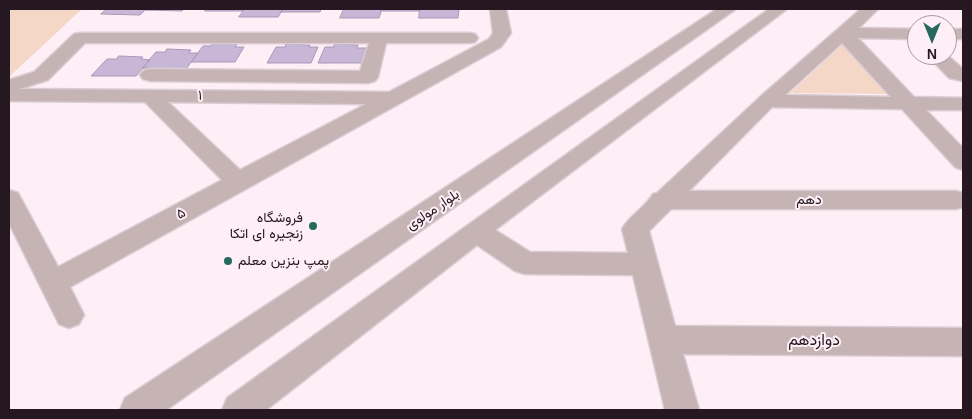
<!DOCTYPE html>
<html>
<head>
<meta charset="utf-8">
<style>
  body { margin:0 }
  #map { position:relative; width:972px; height:419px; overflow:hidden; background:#feeff7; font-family:Helvetica,sans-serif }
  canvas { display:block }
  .frame { position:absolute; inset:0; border:10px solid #251820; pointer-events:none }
  .north { position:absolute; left:907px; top:15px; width:50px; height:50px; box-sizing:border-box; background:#feeff7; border:1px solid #a799a1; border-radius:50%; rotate:180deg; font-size:14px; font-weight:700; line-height:20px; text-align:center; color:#251820 }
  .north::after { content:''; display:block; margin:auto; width:18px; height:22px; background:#256a5d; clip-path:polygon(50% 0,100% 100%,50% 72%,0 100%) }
</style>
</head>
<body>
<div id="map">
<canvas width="972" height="419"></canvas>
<div class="frame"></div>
<div class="north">N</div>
</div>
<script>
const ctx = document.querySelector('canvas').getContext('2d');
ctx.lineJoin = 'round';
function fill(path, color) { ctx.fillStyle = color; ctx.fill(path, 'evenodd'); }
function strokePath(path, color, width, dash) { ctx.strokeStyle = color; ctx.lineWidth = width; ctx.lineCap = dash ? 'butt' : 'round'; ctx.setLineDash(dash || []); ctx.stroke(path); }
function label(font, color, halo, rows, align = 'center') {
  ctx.font = font + ' Helvetica,Vazirmatn,sans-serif'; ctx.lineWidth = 4; ctx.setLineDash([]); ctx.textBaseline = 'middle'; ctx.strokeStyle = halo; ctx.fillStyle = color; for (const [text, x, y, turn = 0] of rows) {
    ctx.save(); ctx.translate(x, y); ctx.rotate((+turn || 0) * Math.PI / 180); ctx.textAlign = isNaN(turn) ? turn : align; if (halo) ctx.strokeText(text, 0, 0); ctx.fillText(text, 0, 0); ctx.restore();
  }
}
const green = new Path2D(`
  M9,9H82L9,77Z
  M844,43L889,94L790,93Z`);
const building = new Path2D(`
  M107,9H146L140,15L101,14Z
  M146,9H184L182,11L144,10Z
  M207,9H245L243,11H205Z
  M245,9H283L278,17H239Z
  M283,9H321L320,12H281Z
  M344,9H382L379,18H340Z
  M382,9H420V11H381Z
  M420,9H459L458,18H419Z
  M213,44H237L235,47H244L235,62H191L203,46H211Z
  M286,44L310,45L309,47H318L311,63H267L276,47H285Z
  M335,44L358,45L357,48H367L361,63H318L325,47H333Z
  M167,49L191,50L189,53H198L186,69L142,68L156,52H165Z
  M119,56L143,57L141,59L150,60L136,76H91L107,59H116Z`);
const minor = new Path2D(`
  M490,9H506L511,33L501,47L70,287L84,315L79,324L69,328L59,324L9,223V190L18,193L58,267L222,180L145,102L9,101V80L34,72L74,34L80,33H469L475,34L478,38L475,42L469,43H386L378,77L375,81L368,83L150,81L143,79L140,75L143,71L150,69L360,71L369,43H85L48,80L19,89L389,92L489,39L493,33ZM168,102L366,104L240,170Z
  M717,9H736L166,410H120L125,398Z
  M769,9H787L495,230L530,252L628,253L622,229C630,215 645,208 653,194L657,193L760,97L861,9H878L859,28L917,29V39L858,38L914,97L963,98V110H926L963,148V170L955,167L902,109L772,107L689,191H956L963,193V207L956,209H671L649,231L675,326L963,328V356L683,354L699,410H665L633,275L525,274L515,271L477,245L266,410H222L227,398ZM842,43L891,97L785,95Z
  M947,29H963V39H947Z
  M927,55H947L963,69V81L949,78Z`);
const markers = [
  [313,226,5,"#256a5d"],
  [228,261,5,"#256a5d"]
];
const streetNames = [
  ["۱",200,96,1],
  ["دهم",809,200],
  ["بلوار مولوی",433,210,-34],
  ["۵",181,214,-28]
];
const poiNames = [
  ["فروشگاه",303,218],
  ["زنجیره ای اتکا",303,234],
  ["پمپ بنزین معلم",238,261,"left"]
];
const nearStreetnames = [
  ["دوازدهم",814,341]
];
fill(green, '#f5d7c8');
fill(building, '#c8b6d6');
strokePath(building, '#a897b6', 1);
strokePath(minor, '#dbcdd5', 3);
fill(minor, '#c6b3b4');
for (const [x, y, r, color] of markers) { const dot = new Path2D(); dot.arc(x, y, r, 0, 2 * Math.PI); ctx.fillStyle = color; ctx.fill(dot); strokePath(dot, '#feeff7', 2); }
label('14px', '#251820', '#feeff7', streetNames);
label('14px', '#251820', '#feeff7', poiNames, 'right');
label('16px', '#251820', '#feeff7', nearStreetnames);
</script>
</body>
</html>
